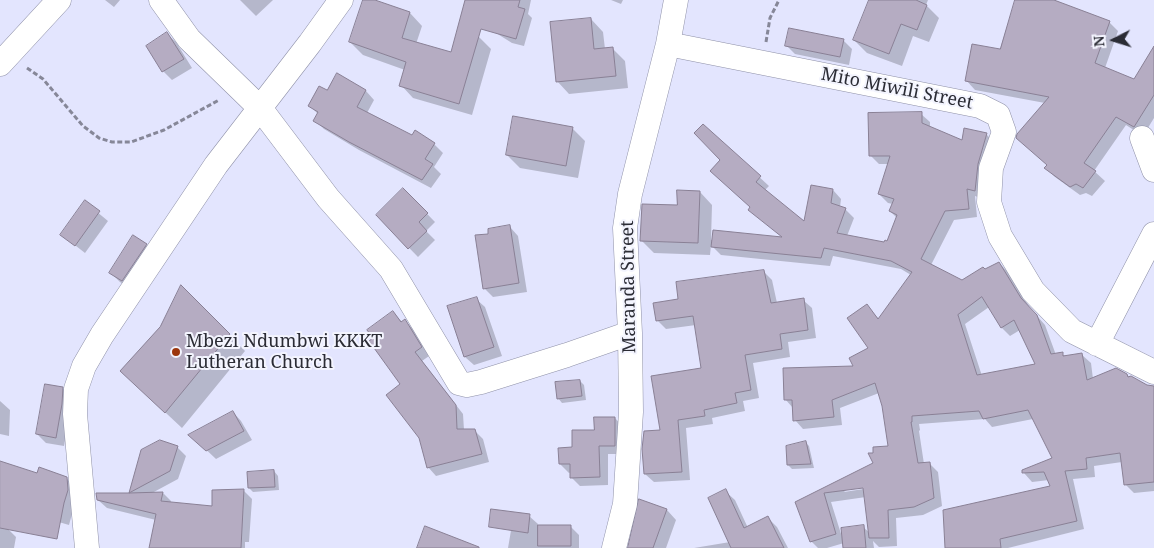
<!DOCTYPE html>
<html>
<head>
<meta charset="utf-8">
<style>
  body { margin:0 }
  #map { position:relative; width:1154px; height:548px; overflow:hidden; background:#e3e5fe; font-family:"Noto Serif",serif }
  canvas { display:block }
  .north { position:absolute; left:1089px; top:15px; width:50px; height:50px; -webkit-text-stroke:4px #f3f4fe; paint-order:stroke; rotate:265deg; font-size:14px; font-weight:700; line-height:20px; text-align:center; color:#2b2c35 }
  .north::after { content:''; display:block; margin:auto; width:18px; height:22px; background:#2b2c35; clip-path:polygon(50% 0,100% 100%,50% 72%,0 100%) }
</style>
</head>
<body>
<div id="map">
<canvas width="1154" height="548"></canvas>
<div class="north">N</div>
</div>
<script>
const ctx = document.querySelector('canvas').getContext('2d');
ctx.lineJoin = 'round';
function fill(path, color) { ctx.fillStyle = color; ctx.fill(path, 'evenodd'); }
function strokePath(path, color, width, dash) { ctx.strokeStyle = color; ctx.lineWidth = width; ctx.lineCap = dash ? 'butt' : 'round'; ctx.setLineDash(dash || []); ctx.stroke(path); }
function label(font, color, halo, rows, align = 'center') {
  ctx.font = font + ' "Noto Serif",serif'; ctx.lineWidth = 4; ctx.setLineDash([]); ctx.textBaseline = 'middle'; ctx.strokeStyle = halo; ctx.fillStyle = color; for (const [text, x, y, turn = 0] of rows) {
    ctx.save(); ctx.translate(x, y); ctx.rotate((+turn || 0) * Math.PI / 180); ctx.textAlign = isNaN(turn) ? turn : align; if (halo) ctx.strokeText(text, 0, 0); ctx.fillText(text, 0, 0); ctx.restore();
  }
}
const shadow = new Path2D(`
  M105,0H120L114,7Z
  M240,0H273L256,16Z
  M364,0H371L410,13L422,26L416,44L452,54L479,37L491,49L472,115L413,98L401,85L405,70L363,55L350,42Z
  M466,0H531L528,14L532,18L524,46L512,43L472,18Z
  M611,0H623L621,4Z
  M870,0H928L926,5L939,18L929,42L913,36L902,66L867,53L854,40Z
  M1016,0H1055V2L1109,22L1118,31L1105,68L1135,81L1154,48V118L1143,136L1126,125L1094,171L1105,181L1092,196L1086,193L1080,195L1055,177L1046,168L1048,165L1045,103L975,90L966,80L1001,51Z
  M591,19L603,32L605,49L612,48L625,61L628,88L569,94L557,81Z
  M167,34L176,42L192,68L172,80L163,71L147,46Z
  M843,40L852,49L849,65L795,54L786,45Z
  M338,75L366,91L374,100L367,113L412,136L434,144L443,153L434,167L441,174L431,188L359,150L324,129L315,120L318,114L309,105L328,92Z
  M921,114L930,122V128L963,142L986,134L995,143L983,199L975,196L977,217L954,220L931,265L962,281L999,263L1008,272L1030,308L1045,325L1056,355L1062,354L1066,357L1082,355L1091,363L1093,379L1126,375L1147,386L1154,387V491L1134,493L1125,484L1122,462L1094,466L1095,477L1073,479L1084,529L1008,548H947L1052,487L1049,480L1032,482L1024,473L1054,459L1033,419L992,427L985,419L919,424L920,430L919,431L924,464L929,463L938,472L942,506L923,515L896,518L897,546L879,547L873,541L874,548H844V543L827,548H818L811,541L797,503L874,464L890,447L884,406L879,393L840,408L842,425L803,429L795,420L793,408L785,399L855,367L870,349L867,306L879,319L911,275L901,269L833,256L830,266L721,255L711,245L710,255L654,253L641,240L678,206L700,192L712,205L711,240L784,238L750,210L751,208L722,160L703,125L769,186L764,191L805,224L833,190L841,199L840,207L845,209L854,218L847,236L887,243L897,218L890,211L893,204L888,203L879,194L889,164H879L870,155ZM989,307L1002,328L1010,336L1020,330L1037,365L982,376L965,324ZM869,486L870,488L844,492L847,489ZM866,497L870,533L863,527L842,537L831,502Z
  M572,128L585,141L578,178L520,168L507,155Z
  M403,189L435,222L426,231L435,240L418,257L377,215Z
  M85,202L108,221L85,253L62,235Z
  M510,227L518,236L527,292L493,297L485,289L490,235Z
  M146,245L155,253L131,289L120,282L111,273Z
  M764,272L772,280L777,303L803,300L812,308L816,338L788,342L790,357L753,363L759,398L743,401L745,411L712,418L713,424L686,428L690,480L654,482L645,474L661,431L702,369L696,325L666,329L658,321L655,304L680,300Z
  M182,287L245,351L182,428L137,386L161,328Z
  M476,299L485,307L502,356L474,365L465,357L448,307Z
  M393,312L402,322L405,321L413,329L429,356L422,361L463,414L464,430H474L483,439L489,462L436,476L428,467L421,438L402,384Z
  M580,381L584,385L586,400L562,403L558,398Z
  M62,388L71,397L70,414L64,446L46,443L37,434Z
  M0,401L10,410L9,436L0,434Z
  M233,412L241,421L252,440L216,459L199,443Z
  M615,418L623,427V454H608V485L580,486L571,477V472L569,473L560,464L595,432Z
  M805,442L809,446L814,468L792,469L788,465Z
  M177,447L186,456L178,479L152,493H163L171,501V503L213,508V492L244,491L252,499L249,542H245V548H151L156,520L107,508L98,500L130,494L142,451Z
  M0,463L38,475L66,478L74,486L76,499L69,525L0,505Z
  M274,471L278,476L279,490L253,492L249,488Z
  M725,491L735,500L748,528L768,518L777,527L788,548H694L730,542Z
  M640,500L667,510L676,520L666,548H629Z
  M514,513L529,516L538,524V526H570L579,535V548H508Z
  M0,527L7,528L16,537L14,548H0Z`);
const building = new Path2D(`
  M363,0H375L410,12L402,38L451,52L465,0H520L518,7L525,9L516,39L481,29L459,104L399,86L406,62L349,42Z
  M869,0H916L927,5L917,30L901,24L889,54L853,40Z
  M1015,0H1054L1110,21L1095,63L1134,79L1154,46V95L1134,127L1116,117L1084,163L1096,171L1083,188L1076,184L1070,187L1044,168L1047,165L1016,138L1017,134L1049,97L965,81L972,44L1000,49Z
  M591,18L594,49L613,47L616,76L556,82L550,22Z
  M789,28L844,39L840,57L785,46Z
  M167,32L184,59L162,72L146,46Z
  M337,73L366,90L357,107L412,135L415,130L435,143L425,159L433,164L422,180L349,142L313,121L318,112L308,106L319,86L327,90Z
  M922,112V123L962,140L964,128L987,133L978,164L975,191L967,189L969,209L945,211L921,259L962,280L983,267L985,269L999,262L1021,298L1037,315L1051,354L1063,352V356L1082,353L1087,380L1116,368L1127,374L1128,377L1131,376L1147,385L1154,386V482L1124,485L1120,453L1086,458L1087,469L1065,471L1077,521L1000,539L1001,548H945L943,510L1050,486L1044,472L1022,473V470L1052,458L1028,410L983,419L979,411L912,416V422H911L918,463L930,462L934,498L914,507L888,510L889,538H869L863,488L824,493L836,534L810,542L795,502L873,463L868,453H873V447L888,446L882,406L875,383L832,400L834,417L793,421L792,400H784L783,368L853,366L849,358L868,348L847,318L867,304L878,319L912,272L891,261L824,248L821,258L711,247L713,230L782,237L748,210L750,207L710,171L720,160L694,133L703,124L761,176L756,182L804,221L811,185L833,189L831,203L846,208L837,233L884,242L885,240L887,241L897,215L889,211L894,199L878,194L890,156H869L868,113ZM982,297L1001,328L1014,320L1035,364L977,375L958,315Z
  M513,116L573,127L566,166L506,155Z
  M403,188L428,213L419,222L427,231L408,249L376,215Z
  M677,190L700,191L698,243L640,241L642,204L677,205Z
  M85,200L100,211L75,246L60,235Z
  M510,225L519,283L483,289L475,235L488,234V229Z
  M133,235L147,244L122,281L109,273Z
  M764,270L771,303L804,298L808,330L780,334L782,349L745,355L751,390L735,393L737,403L704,410L705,416L678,420L682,472L644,474L642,449L644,431L660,430L651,376L701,368L693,316L656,321L653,303L678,299L676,282Z
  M181,285L230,334L165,413L120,371L160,327Z
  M477,297L494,347L464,357L447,306Z
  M393,311L401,322L405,319L422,347L415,352L456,405L457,429H475L482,454L427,468L419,438L386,395L400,384L369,341L373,338L367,330Z
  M580,380L582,396L557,399L555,382Z
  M45,384L63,387L62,404L56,438L36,434Z
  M233,411L244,431L206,451L188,435Z
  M594,417H615V446H599L600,477L570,478V464H559L558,448L572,447V430H594Z
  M160,440L178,446L170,471L129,493L163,492L161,501L212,506V490L244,489L241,548H149L156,514L97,500L96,493H129L141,450Z
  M806,441L811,464L787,465L786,446Z
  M0,461L37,473L39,467L67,477L68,490L64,503L57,539L0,528Z
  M274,470L275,487L248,488L247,472Z
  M726,489L744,528L768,516L784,548H731L708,498Z
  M639,499L667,509L653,548H628Z
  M491,509L530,514L528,533L489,527Z
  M538,525H571V546H538Z
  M864,525L866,548H843L841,528Z
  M425,526L479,547V548H417Z`);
const path = new Path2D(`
  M766,42L770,18L779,0
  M27,68L43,79L83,126L99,138L112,142H131L164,130L219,100`);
const minor = new Path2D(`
  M161,0L189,39L260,108L328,198L391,269L459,383L467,385L481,382L567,355L630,333
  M668,44L980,106L998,115L1004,132L991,168L989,202L1000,236L1033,291L1072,331L1154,372
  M0,64L59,0
  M1142,138L1154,170
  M1097,344L1154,234
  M87,548L75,414L76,389L84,366L102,335L216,165L310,43L341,0
  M614,548L625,504L631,412L630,333L625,228L630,194L668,44L676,0`);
const markers = [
  [176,352,5,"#9c360d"]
];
const streetNames = [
  ["Mito Miwili Street",897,89,11],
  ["Maranda Street",629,287,-91]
];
const poiNames = [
  ["Mbezi Ndumbwi KKKT",186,342],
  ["Lutheran Church",186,363]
];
fill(shadow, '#0003');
fill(building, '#b5acc2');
strokePath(building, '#898095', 1);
strokePath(minor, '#8f91a8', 25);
strokePath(path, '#868798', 3, [5, 2.5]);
strokePath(minor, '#fff', 24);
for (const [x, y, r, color] of markers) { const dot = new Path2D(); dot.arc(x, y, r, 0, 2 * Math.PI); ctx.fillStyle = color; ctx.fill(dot); strokePath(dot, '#f3f4fe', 2); }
label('18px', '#2b2c35', '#f3f4fe', streetNames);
label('18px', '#2b2c35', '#f3f4fe', poiNames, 'left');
</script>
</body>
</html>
